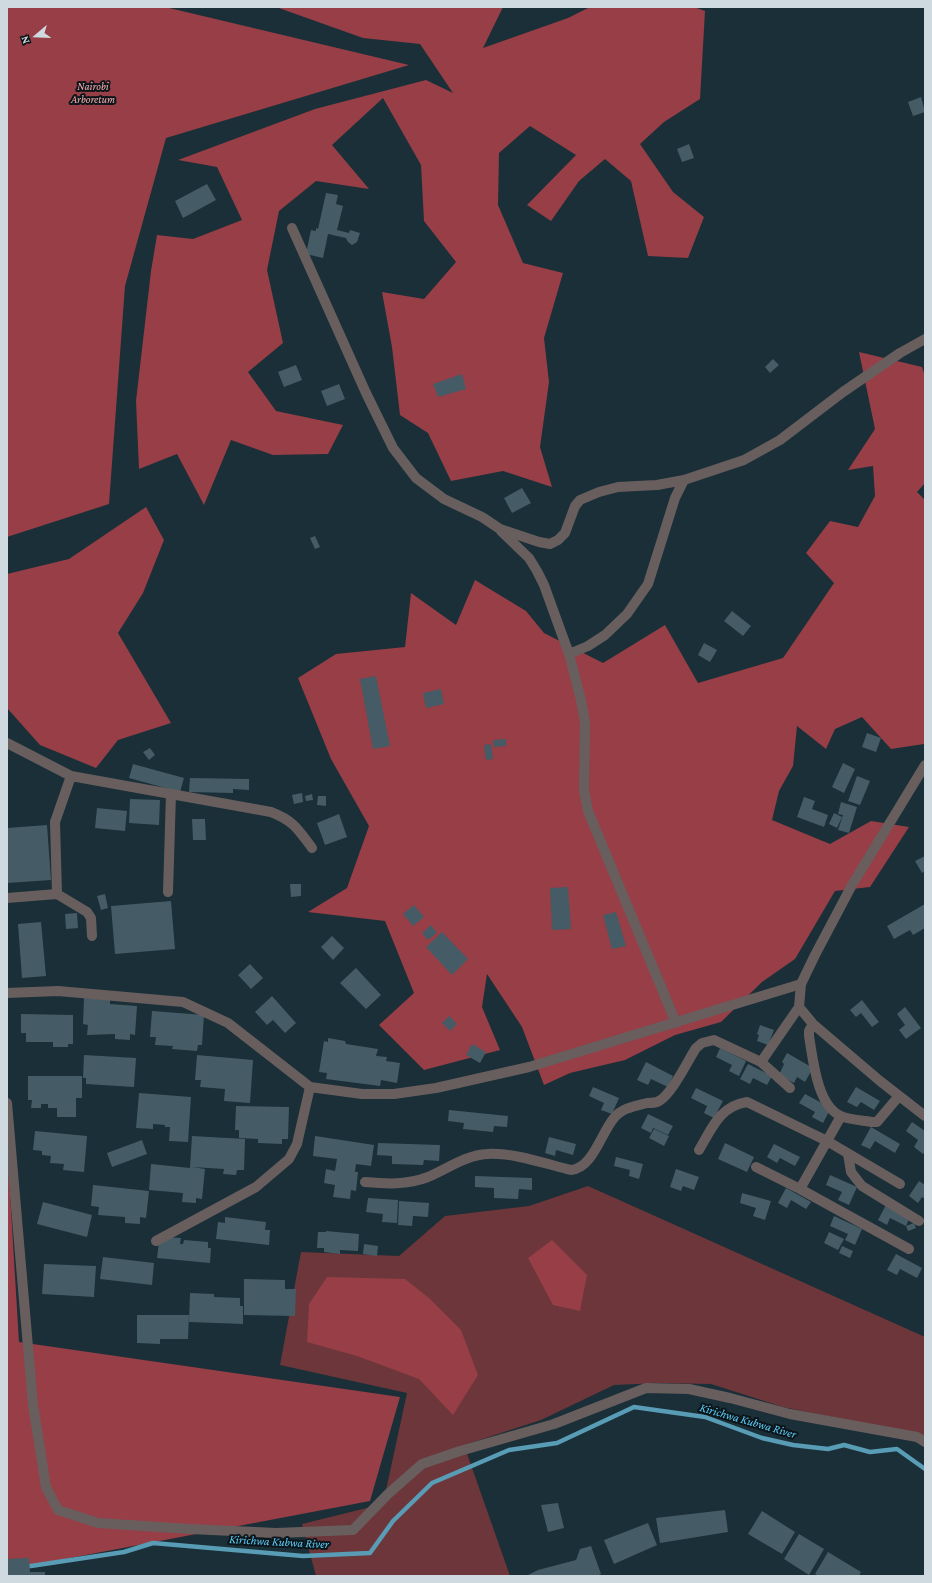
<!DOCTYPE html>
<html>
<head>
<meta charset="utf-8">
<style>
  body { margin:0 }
  #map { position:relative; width:932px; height:1583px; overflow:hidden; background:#1a2f37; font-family:"Crimson Pro",serif }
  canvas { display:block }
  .frame { position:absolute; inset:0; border:8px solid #cedae0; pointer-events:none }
  .north { position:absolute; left:16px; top:16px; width:40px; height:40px; -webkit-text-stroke:3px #0c1519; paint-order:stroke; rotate:251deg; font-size:11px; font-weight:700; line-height:16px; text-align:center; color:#cedae0 }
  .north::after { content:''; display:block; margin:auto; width:14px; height:18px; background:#cedae0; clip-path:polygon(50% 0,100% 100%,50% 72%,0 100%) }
</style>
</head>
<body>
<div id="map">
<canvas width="932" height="1583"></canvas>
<div class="frame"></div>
<div class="north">N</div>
</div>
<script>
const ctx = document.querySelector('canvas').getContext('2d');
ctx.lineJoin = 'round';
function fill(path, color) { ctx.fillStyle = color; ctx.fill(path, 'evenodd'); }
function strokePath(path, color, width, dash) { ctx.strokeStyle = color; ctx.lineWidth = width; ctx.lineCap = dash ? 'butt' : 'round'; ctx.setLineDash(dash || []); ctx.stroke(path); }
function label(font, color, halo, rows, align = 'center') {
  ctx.font = font + ' "Crimson Pro",serif'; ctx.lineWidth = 4; ctx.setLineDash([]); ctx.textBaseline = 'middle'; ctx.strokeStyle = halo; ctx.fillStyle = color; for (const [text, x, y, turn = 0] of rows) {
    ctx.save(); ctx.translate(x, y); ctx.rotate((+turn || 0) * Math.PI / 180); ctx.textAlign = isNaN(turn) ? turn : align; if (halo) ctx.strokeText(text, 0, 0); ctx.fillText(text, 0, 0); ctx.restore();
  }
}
const green = new Path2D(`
  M588,1186L925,1337V1436L783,1407L711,1384L659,1383L614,1385L541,1420L464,1445L510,1576H316L302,1524L383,1504L407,1393L280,1365L301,1252L399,1256L445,1216L529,1206Z`);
const forest = new Path2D(`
  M7,7H165L409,65L166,138L125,286L109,504L7,537Z
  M276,7H503L483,48L568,18L590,7H694L705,11L700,99L664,122L640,144L673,192L704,217L688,258L648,256L631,181L605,159L579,181L551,221L527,205L576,155L530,126L499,153L498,205L523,263L563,273L544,338L549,382L540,447L552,487L503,471L451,481L428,433L400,415L392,347L382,292L424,299L456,262L424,221L421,165L383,98L332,145L369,189L316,181L279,211L267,270L283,343L248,372L276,411L343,425L328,454L273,455L231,440L204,505L177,454L139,469L136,401L151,271L157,235L193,239L242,220L217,167L178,160L315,109L426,80L453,93L420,44L363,38Z
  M859,352L922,367L925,376V483L917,492L925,500V742L924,744L891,749L862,717L835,729L826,749L797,726L793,766L779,791L772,820L830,844L871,821L909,827L870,887L835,891L795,959L762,982L721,1022L675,1035L625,1060L570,1073L544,1085L522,1027L487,974L482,1007L500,1050L424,1070L379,1025L414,993L385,921L308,912L347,888L369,826L331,759L298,678L336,654L405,647L411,593L456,625L475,580L526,611L544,633L603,663L665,625L698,683L783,658L834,583L806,553L830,521L858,527L875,496L873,466L848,470L875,429Z
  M146,507L164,540L143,593L118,633L171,723L118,740L96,768L40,745L7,708V574L69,559Z
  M7,1144L19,1342L400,1397L370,1501L7,1570Z
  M552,1240L587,1275L580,1311L553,1305L528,1258Z
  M327,1277L405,1279L429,1298L461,1330L478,1375L453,1415L419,1379L357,1356L307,1342L309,1304Z`);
const stream = new Path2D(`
  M24,1566H31L124,1552L153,1543L303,1556L370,1553L393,1521L432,1483L509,1450L557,1443L634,1407L705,1417L762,1438L793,1445L828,1449L844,1445L870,1452L897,1449L925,1469`);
const building = new Path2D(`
  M921,97L925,112L913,116L908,102Z
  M689,144L694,158L682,162L677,149Z
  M207,184L216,200L183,218L175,201Z
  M326,193L338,195L336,204L343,206L337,230L349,233L350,230L360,233L357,242L352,245L348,242L346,238L328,234L323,258L306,254L311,230L316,231V228L318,229Z
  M773,359L779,365L770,373L765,367Z
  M296,365L302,380L284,387L278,372Z
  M462,374L466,389L438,397L433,384Z
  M339,384L345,399L327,406L321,391Z
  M522,488L531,503L512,513L504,498Z
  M315,536L320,547L315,549L310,538Z
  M732,611L751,626L743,636L724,621Z
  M704,643L717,650L710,662L698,655Z
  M376,676L390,746L373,749L360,679Z
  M441,689L444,704L426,708L423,693Z
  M867,733L881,738L876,752L862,747Z
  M506,739V746L494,747L493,740Z
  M491,744L493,759L486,760L484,745Z
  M150,748L155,755L149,760L143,752Z
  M843,763L855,769L844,793L832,787Z
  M133,764L184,778L180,792L129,778Z
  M857,776L870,781L860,805L848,801Z
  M190,778L249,779V790L233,789V793L189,792Z
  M302,793L303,802L294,804L292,795Z
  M312,794L313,800L306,801L305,796Z
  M318,796H326V806L317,805Z
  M804,797L815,801L812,809L828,815L824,827L797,817Z
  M130,799L160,800L159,825L129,823Z
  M841,802L857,807L849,833L838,830L843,815L838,814Z
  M97,808L127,811L125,831L95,828Z
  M834,813L842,817L837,828L829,824Z
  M339,814L347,837L325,845L317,823Z
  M192,819H205L206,840H193Z
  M47,825L51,880L7,883V828Z
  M925,856V871L922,873L915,861Z
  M290,884H301V896L291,897Z
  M568,887L571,929L552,930L550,888Z
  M105,894L108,908L101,910L97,896Z
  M171,901L175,949L115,954L111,906Z
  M925,904V928L913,935L910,930L894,939L887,926Z
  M414,905L424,917L413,926L403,914Z
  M616,912L626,946L612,949L603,915Z
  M77,913L78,928L66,929L65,914Z
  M41,922L46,976L22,978L18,924Z
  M431,925L437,933L428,940L422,933Z
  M442,932L468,959L452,975L426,947Z
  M332,936L344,948L333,960L321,947Z
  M250,964L263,978L251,989L238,975Z
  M356,968L381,995L366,1009L340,983Z
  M272,996L296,1023L285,1033L273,1020L267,1025L255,1012Z
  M84,998L110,1000V1004L137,1006L135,1035L130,1034V1040L115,1039V1034L87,1035L88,1025L83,1024Z
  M862,1000L879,1022L872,1027L861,1013L856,1017L850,1010Z
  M905,1007L921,1028L906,1039L899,1030L905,1025L897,1014Z
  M152,1011L204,1015L202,1045H198L197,1051L172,1049L173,1046L155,1045L156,1037H150Z
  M21,1014L73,1015V1044H68V1047H53V1042H26V1033H21Z
  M449,1016L457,1024L450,1031L442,1023Z
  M760,1025L774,1030L768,1045L757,1041L759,1035L757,1034Z
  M328,1038L345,1041L346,1044L378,1049L376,1056L387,1057L386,1061L400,1063L397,1083L381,1080L380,1086L326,1079L327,1073L319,1072L324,1041L328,1042Z
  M472,1044L486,1052L480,1063L466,1055Z
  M720,1048L746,1061L739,1076L729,1071L732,1065L716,1057Z
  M787,1053L813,1068L805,1082L797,1077L794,1083L779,1075L784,1064L782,1062Z
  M84,1055L136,1058L134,1087L86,1084V1078H83Z
  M197,1055L253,1060L250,1103L224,1101L225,1089L200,1087L201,1080H195Z
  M646,1062L673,1076L668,1087L651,1079L648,1085L637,1080Z
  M748,1064L772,1076L767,1085L753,1078L750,1084L740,1079Z
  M28,1076H82V1098H76V1117H57V1108H48V1104H41V1108H31L32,1100H28Z
  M593,1087L619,1098L612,1114L601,1110L604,1103L589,1096Z
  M856,1087L880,1101L874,1110L861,1102L857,1107L847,1102Z
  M696,1088L723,1101L714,1118L704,1113L707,1106L691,1098Z
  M139,1093L191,1097L188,1142L169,1141L170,1127H165V1125L153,1124V1129L136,1128Z
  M805,1094L831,1108L823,1123L812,1117L815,1112L799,1103Z
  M236,1106L289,1107L288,1139H282V1144L258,1143V1139L239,1138V1130H235Z
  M449,1110L508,1116L507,1127L494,1126L493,1132L463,1129L464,1123L448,1121Z
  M648,1114L673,1126L668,1135L653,1128L651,1133L641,1128Z
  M912,1122L925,1131V1151L923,1154L914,1147L918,1140L906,1131Z
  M871,1127L900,1144L895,1153L875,1141L870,1149L861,1145Z
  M654,1129L669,1136L664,1146L649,1138Z
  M35,1131L87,1136L84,1172L63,1170L64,1164L50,1163L51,1156L42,1155V1151L33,1150Z
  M192,1136L245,1139L244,1170H237L236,1175L223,1174L224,1169L192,1167L205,1169L202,1199L196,1198V1203L182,1202L183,1193L149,1190L151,1164L190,1168Z
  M315,1136L374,1145L371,1166L356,1164L355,1172H358L356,1191L351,1190L350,1199L333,1197L335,1185L324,1183L326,1169L335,1171L337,1159L313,1156Z
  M549,1137L576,1144L573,1155L556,1150L555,1156L545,1153Z
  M142,1140L147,1154L112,1167L107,1153Z
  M378,1143L440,1145L439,1161L424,1160L423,1165L392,1164V1156L377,1155Z
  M725,1143L754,1157L747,1172L718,1159Z
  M774,1144L800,1157L795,1166L780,1158L777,1163L767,1157Z
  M616,1157L643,1164L639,1179L629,1176L630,1170L614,1166Z
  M676,1169L699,1177L694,1190L683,1186L681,1191L670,1187Z
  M830,1175L857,1187L849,1205L838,1200L842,1192L826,1185Z
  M475,1176L532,1178V1190L519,1189L518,1199L494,1198V1188L475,1187Z
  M919,1181L925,1185V1199L922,1197L918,1203L909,1196Z
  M93,1185L149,1191L146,1218L140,1217V1224L125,1223V1217L98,1215L99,1207L91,1206Z
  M786,1188L811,1202L806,1209L791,1200L787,1208L778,1203Z
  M742,1193L771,1201L765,1220L753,1216L756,1208L740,1203Z
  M368,1198L398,1200L397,1223L382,1222L383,1214L366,1212Z
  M399,1201L429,1203L428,1217L413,1216L412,1226L398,1225Z
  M43,1202L92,1215L87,1237L37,1224Z
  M886,1205L910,1217L906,1226L890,1218L887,1225L878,1220Z
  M834,1216L862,1229L855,1245L845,1240L848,1234L830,1226Z
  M225,1217L266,1222L265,1230H270L269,1245L216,1239L218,1222L225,1223Z
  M914,1223L916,1228L908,1231L906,1226Z
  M326,1231L359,1234L358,1251L340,1250V1254L324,1252V1248H317L318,1232H326Z
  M829,1232L844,1239L838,1250L824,1243Z
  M166,1237L181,1238L180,1244H183L184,1240L208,1242V1248H211L210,1263L157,1258L159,1241Z
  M364,1244L378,1246L377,1256L363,1254Z
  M842,1246L853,1251L850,1258L839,1253Z
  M896,1254L922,1268L917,1278L900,1269L897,1275L887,1270Z
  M103,1257L154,1263L152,1285L100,1279Z
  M44,1264L96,1266L94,1297L42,1294Z
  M244,1279L285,1280V1289H296L295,1316L244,1315Z
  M190,1293L214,1294V1297L240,1298V1306H243V1324L189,1322Z
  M137,1315H189L188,1339H160V1344L137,1343Z
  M558,1503L564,1528L548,1532L541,1505Z
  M725,1510L728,1532L660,1543L656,1518Z
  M762,1511L795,1532L782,1554L748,1534Z
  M648,1523L657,1545L614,1564L604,1540Z
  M799,1534L824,1549L809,1575L784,1559Z
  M591,1546L601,1574L597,1576L587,1575L526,1576L538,1570L576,1560L580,1549Z
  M828,1552L861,1572L859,1576H819L815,1574Z
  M29,1558L30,1572H45V1576H7V1559Z`);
const minor = new Path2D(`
  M292,228L366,393L393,448L416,478L444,499L482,517L500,529L539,542L550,544L558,540L565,533L575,506L580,500L599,492L618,487L657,485L684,480L744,460L780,440L843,392L900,353L925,339
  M501,531L529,558L537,571L544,585L569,654L581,700L585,722L584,790L588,811L676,1023
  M569,654L588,646L605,635L627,614L648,584L675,498L684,480
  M7,743L71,776L55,822L57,894L7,898
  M925,765L852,885L815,955L801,984L799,1007L813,1024L880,1081L925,1116
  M71,776L271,812C294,821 298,829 312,848
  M168,892L171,794
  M57,894L87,912L91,918L92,936
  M7,993L58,991L183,1002L228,1023L310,1087
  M813,1024L809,1031V1036C813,1059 817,1106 841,1116C850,1120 862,1120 872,1122H877L899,1096
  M761,1062L790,1088
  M7,1103L33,1405L46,1487L58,1510L98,1523L190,1529L276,1533L353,1530L388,1494L422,1464L460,1451L554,1424L646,1388L689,1389L730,1398L790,1414L917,1437L925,1442
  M699,1150C712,1128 720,1106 747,1102L827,1141L841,1116
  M848,1154L851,1172L862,1186L919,1221
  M756,1167L800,1189L909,1249
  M365,1182C387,1184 407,1185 428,1177C447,1169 466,1155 487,1154C512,1152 546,1164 571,1170C593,1168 601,1133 614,1118C622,1108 635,1106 647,1103C651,1103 656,1103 659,1101C672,1094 687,1062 696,1048L702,1043L714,1040L761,1062L799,1007
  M800,1189L827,1141L900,1184
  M156,1241L256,1187L289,1159L297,1144L310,1087L362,1094H394L436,1088L529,1067L801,984`);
const parkNames = [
  ["Nairobi",93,87],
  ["Arboretum",93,100]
];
const waterNames = [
  ["Kirichwa Kubwa River",748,1421,16],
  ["Kirichwa Kubwa River",279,1542,3]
];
fill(green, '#6d363a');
fill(forest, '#973e47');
strokePath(stream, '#589cb5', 4.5);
fill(building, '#455c66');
strokePath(minor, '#695e5e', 10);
label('italic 11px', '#f6aaad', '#0c1519', parkNames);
label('italic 12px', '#5bcefa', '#0c1519', waterNames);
</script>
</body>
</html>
